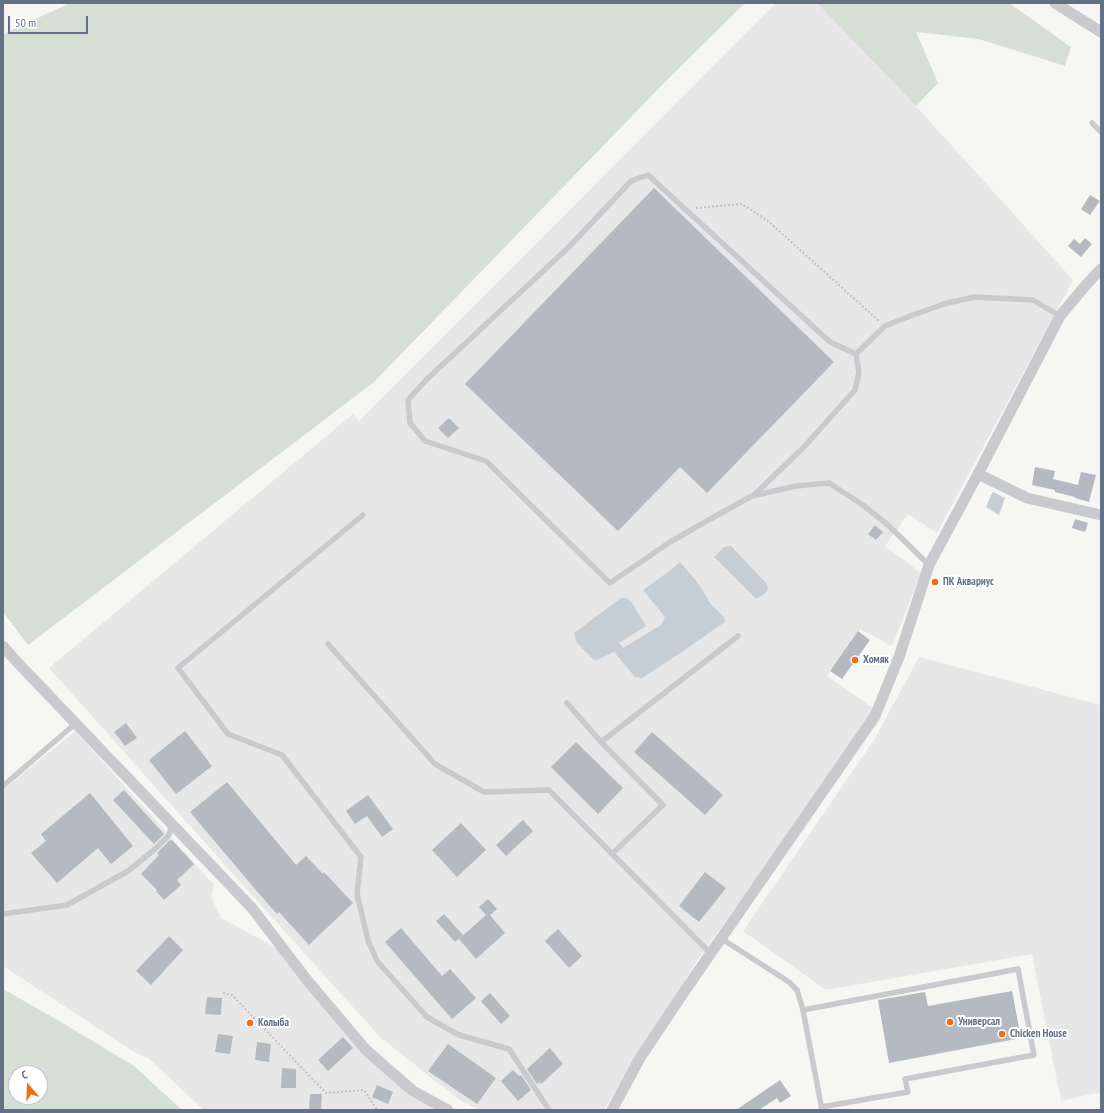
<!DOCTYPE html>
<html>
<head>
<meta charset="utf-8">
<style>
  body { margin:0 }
  #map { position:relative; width:1104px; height:1113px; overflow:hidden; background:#f6f6f2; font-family:"PT Sans Narrow",sans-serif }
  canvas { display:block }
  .frame { position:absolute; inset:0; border:4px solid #637186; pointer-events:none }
  .north { position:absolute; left:8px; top:1065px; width:40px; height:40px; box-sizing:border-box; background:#fff; border:1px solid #c1c6cf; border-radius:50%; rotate:341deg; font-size:11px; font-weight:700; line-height:16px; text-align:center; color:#637186 }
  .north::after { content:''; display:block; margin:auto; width:14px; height:18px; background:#f26d17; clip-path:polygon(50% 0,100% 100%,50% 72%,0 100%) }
  .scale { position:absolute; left:8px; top:16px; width:80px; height:18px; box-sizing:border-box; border:2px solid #637186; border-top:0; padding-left:5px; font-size:12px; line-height:14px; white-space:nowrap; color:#637186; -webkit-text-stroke:3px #fff; paint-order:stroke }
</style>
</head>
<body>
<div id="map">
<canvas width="1104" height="1113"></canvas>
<div class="frame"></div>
<div class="north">С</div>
<div class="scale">50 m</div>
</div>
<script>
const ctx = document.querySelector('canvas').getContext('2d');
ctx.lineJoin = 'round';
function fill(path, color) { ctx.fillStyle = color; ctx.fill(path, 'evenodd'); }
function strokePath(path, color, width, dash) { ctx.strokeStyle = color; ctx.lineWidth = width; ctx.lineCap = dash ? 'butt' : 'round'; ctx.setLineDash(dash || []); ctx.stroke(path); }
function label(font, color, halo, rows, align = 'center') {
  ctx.font = font + ' "PT Sans Narrow",sans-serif'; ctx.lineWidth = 4; ctx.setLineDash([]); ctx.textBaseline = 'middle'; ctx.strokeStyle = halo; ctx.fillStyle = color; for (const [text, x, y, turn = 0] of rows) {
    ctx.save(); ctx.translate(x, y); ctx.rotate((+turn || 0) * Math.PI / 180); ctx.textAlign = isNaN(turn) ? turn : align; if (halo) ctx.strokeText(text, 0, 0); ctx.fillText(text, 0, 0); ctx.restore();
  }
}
const built = new Path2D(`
  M776,3H817L916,106L1073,280L937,533L908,514L885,546L921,573L892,646L860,629L827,676L874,709L799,819L699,958L604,1110H479L457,1098L380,1037L251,894L49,668L353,414L359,421Z
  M919,657L1101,705V1092L1061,1101L1032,954L826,990L743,931L874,740Z
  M75,731L214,885L211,897L221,918L284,952L366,1050L415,1086L453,1110H204L148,1058L134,1052L3,966V790Z`);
const green = new Path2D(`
  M70,3H745L665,82L374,382L28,645L3,612V34Z
  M817,3H1009L1071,47L1065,66L979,39L916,32L938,83L916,106Z
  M3,989L66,1025L134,1066L182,1110H3ZM16,1073H40V1097H16Z`);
const water = new Path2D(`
  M993,492L1005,498L999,515L986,507L991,495Z
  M731,546L767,584L768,590L764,594L756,599L714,557L724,547Z
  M680,562L698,583L710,603L722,615L726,621L679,654L642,678L635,677L614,652L595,661L577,643L574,633L621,598H627L632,603L646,626L619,643L623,648L661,625L665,617L643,590L668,572Z`);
const building = new Path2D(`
  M654,188L834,362L707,493L680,467L618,531L465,384Z
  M1090,195L1100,201L1090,215L1081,209Z
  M1085,238L1092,244L1081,257L1068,246L1074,239L1080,244Z
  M449,418L459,428L448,438L438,428Z
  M1035,467L1055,471L1053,479L1078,485L1081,472L1096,475L1089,502L1075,498V497L1055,492V490L1032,485Z
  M1075,519L1088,523L1085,532L1072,528Z
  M875,525L883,532L876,540L868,534Z
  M858,631L870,640L842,679L830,671Z
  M126,723L137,738L125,746L114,732Z
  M185,731L212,766L176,794L149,760Z
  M652,732L723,795L705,815L634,752Z
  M576,742L623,788L598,814L551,767Z
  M227,782L296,865L306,856L323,874L324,872L353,903L309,945L279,912L277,914L261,896L190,812Z
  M124,790L164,834L154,844L113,800Z
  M90,793L133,846L111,864L98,848L57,883L31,853L46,841L41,834Z
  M368,795L393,829L382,837L367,816L355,824L346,811Z
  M523,820L533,831L506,856L496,845Z
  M461,823L486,850L457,877L432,850Z
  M170,840L171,841L172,840L194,864L177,880L181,885L164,900L156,891L157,890L141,874L159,855L157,853Z
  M705,872L726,888L699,922L679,906Z
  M488,899L497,909L490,915L505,933L476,959L459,939L486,915L479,907Z
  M444,914L463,935L455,942L436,921Z
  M401,928L442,976L450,969L476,998L452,1019L385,942Z
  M558,929L582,956L569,968L545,941Z
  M169,936L183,950L151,985L136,971Z
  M1012,991L1021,1038L889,1063L878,1000L925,992L928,1006Z
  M490,993L510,1016L501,1024L481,1001Z
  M207,997L222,998L221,1015L205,1014Z
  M218,1034L233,1036L230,1054L215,1052Z
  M343,1037L353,1048L328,1071L318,1060Z
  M257,1042L271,1044L269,1062L255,1060Z
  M448,1044L496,1078L477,1104L428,1071Z
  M550,1048L563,1064L541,1084L540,1082L537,1084L527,1069Z
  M282,1068L296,1069V1088H281Z
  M513,1070L519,1076L521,1075L531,1090L518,1101L501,1081Z
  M780,1080L791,1096L780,1103L777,1098L759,1110H736Z
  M377,1085L393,1092L388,1104L372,1097Z
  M310,1094H322L321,1110H309Z`);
const path = new Path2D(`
  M696,208L742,204L768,221L880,322
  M223,993L232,995L326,1093L364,1090L377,1110`);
const service = new Path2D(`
  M1092,123L1101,132
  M753,496L804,447L855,390L859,373L856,354
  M363,515L178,668L228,734L282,755L361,857L357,894L368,940L377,961L427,1017L459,1035L509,1049L549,1110
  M929,565L888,525L863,505L829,483L796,486L752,496L712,518L670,542L610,583L486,461L425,441L410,423L408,400L426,380L569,247L631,181L648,175L830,342L856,354L885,326L910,316L947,303L975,297L1033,300L1060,316
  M328,644L435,764L484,792L549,790L711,954
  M567,703L601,742L663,805L612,854
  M601,742L738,636
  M3,786L76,723
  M3,914L67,905L128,871L154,850L169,835L172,824
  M722,939L789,982L797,990L803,1010L822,1110
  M803,1010L1018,969L1034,1055L905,1079L908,1092L821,1107`);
const minor = new Path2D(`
  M1055,3L1101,32
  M978,474L1027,498L1101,515
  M3,646L17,662L252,908L307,980L366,1050L413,1091L448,1110
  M612,1110L640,1058L684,992L875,716L899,657L929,565L978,474L1060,316L1086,285L1101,269`);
const markers = [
  [935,582,4,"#f26d17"],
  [855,660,4,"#f26d17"],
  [950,1022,4,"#f26d17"],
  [250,1023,4,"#f26d17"],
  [1002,1034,4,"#f26d17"]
];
const poiNames = [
  ["ПК Аквариус",943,582],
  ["Хомяк",863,660],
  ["Универсал",958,1022],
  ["Колыба",258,1023],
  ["Chicken House",1010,1034]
];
fill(built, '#e6e7e6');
fill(green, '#d6dfd3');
fill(water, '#c6ced5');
fill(building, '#b5bac0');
strokePath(path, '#c1c2c4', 2, [2, 2]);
strokePath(service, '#c8cace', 5.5);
strokePath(minor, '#c8cace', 11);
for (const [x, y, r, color] of markers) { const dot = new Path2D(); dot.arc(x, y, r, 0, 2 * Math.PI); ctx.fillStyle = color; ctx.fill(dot); strokePath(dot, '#fff', 1.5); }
label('bold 11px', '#637186', '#fff', poiNames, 'left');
</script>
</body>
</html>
